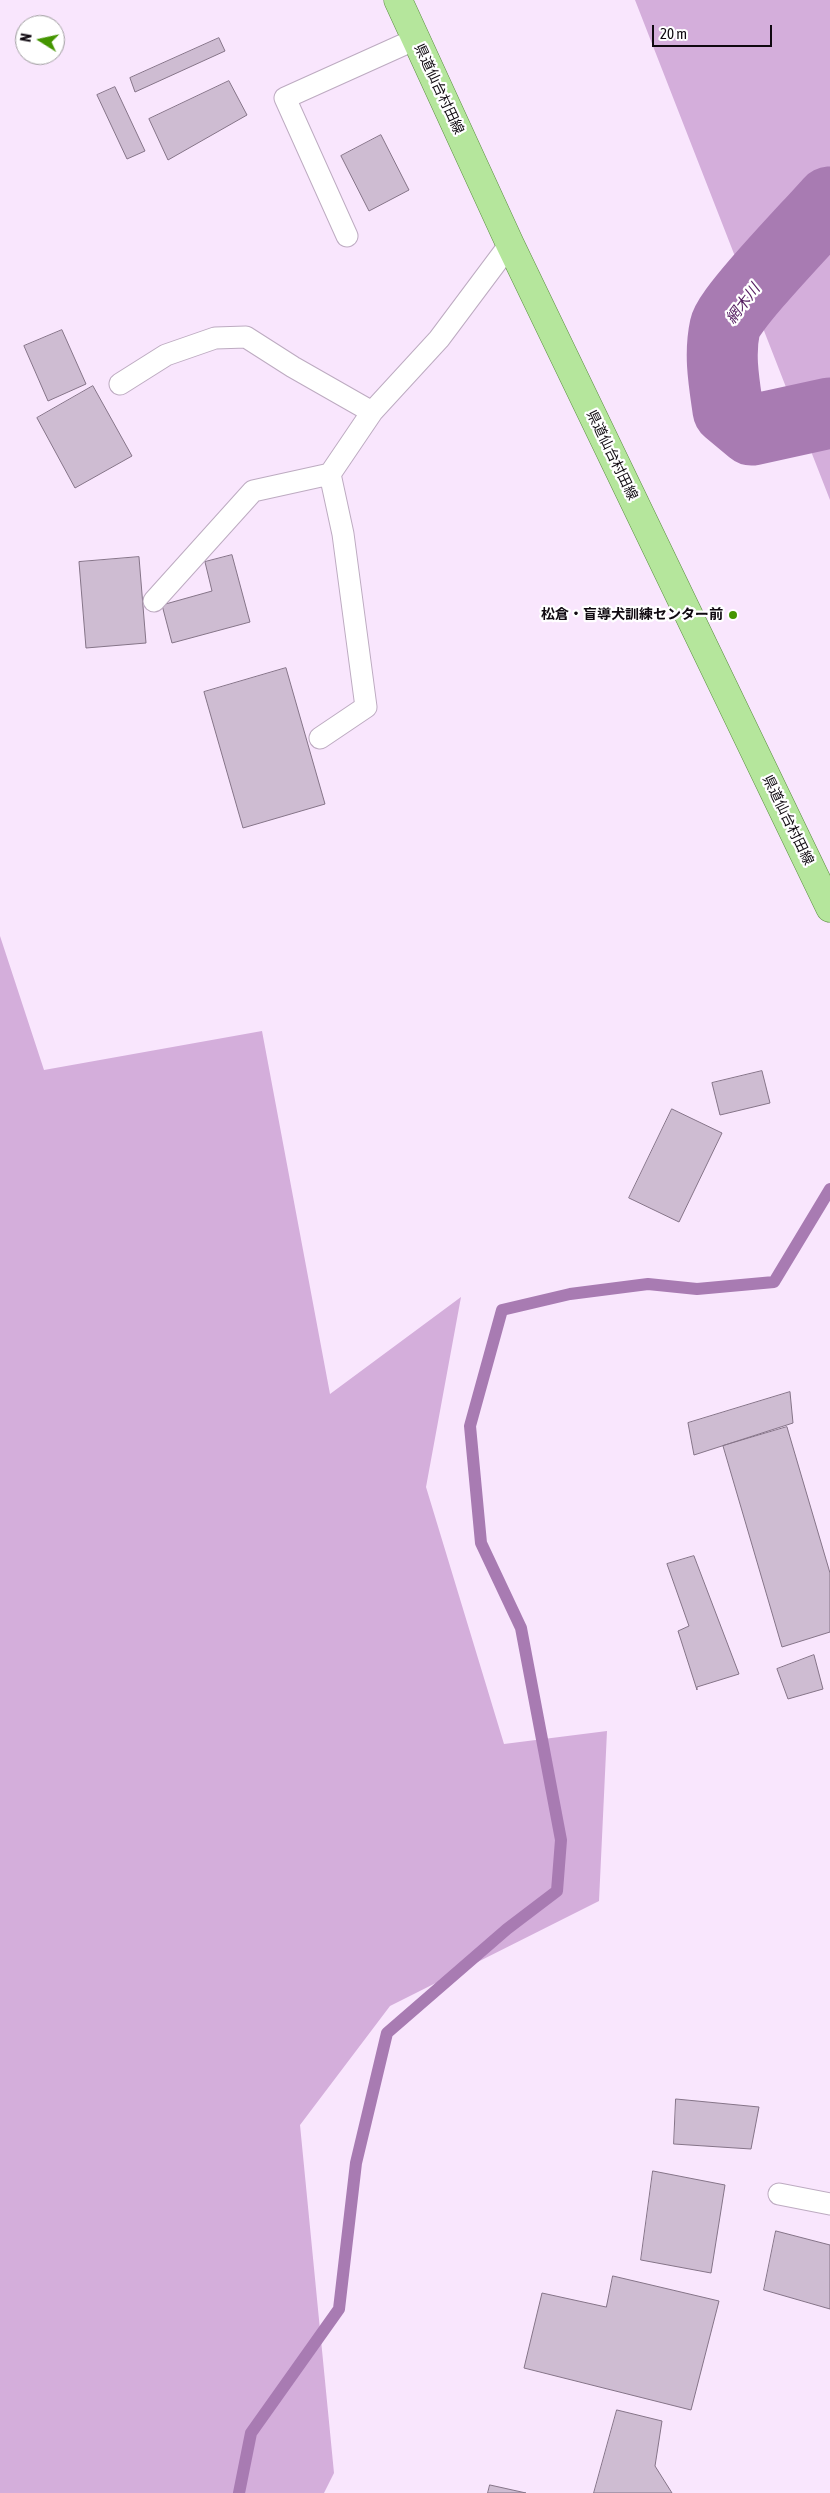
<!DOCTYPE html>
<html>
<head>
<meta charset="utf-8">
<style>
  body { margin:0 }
  #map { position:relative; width:830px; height:2493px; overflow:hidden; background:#f9e6fd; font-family:"Asap Condensed",sans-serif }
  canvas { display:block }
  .north { position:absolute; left:15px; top:15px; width:50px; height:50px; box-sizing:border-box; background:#fff; border:1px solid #9f9d9f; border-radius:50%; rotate:280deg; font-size:14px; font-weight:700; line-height:20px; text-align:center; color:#0f0910 }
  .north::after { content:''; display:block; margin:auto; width:18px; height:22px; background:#449500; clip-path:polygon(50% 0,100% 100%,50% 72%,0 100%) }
  .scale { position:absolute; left:652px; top:25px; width:120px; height:22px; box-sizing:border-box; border:2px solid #0f0910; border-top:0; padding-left:6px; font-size:15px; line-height:18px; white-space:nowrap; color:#0f0910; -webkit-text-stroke:4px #fff; paint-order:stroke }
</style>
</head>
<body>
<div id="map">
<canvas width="830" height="2493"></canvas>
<div class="north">N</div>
<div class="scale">20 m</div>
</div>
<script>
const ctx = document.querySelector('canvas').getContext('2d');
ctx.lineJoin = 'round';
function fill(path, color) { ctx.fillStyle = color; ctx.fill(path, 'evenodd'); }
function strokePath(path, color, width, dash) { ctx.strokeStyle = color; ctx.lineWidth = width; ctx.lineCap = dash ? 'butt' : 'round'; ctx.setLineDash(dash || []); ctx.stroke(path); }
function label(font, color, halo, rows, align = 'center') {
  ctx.font = font + ' "Asap Condensed","Noto Sans JP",sans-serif'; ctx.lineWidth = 4.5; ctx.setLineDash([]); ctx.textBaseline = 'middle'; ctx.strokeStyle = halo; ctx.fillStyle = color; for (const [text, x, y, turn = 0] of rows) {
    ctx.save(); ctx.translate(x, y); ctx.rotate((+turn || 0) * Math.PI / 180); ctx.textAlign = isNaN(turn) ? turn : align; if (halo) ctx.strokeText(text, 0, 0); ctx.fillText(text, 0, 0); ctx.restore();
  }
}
const green = new Path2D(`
  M635,0H830V500Z
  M0,936L44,1070L262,1031L330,1394L461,1297L426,1487L504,1744L607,1731L599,1901L390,2006L300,2125L334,2473L324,2493H0Z`);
const stream = new Path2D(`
  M239,2493L251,2433L339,2309L356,2163L387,2033L507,1929L557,1891L561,1840L521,1628L481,1543L470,1426L502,1310L570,1294L648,1284L697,1289L774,1282L830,1189`);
const river = new Path2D(`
  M830,202C812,223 729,308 725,327C719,355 724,382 728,410L752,430L830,413`);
const building = new Path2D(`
  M219,38L225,51L135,92L130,78Z
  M229,81L247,115L168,160L149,119Z
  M115,87L145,151L127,159L97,95Z
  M381,135L409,190L369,211L341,156Z
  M62,330L86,384L48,401L24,346Z
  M93,386L132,456L75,488L37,418Z
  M232,555L250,622L172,643L162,605L212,591L205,562Z
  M139,557L146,643L86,648L79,562Z
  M286,668L325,804L243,828L204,692Z
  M762,1071L770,1103L720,1115L712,1083Z
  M672,1109L722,1133L679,1222L629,1198Z
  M790,1392L793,1423L694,1455L688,1423Z
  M787,1427L830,1573V1632L782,1647L723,1446Z
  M694,1556L739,1674L697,1687V1690L678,1631L689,1626L667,1564Z
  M814,1655L823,1689L788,1699L777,1669Z
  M676,2099L759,2107L751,2149L674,2144Z
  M653,2171L725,2185L711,2273L641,2260Z
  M776,2231L830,2245V2309L764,2290Z
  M613,2276L719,2301L691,2410L524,2368L542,2293L606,2307Z
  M617,2410L662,2421L655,2466L672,2493H594Z
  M490,2485L526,2493H488Z`);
const lane = new Path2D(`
  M347,236L285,98L416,39
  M120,384L166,355L215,338L246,337L293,367L372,412
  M154,601L253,491L330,474
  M320,738L366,707L343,534L330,474L372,412L439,339L510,244
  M779,2194L830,2204`);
const primary = new Path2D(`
  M398,0L510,244L830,908`);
const markers = [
  [733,615,5,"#449500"]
];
const streetNames = [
  ["県道仙台村田線",439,89,65],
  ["県道仙台村田線",612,455,64],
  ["県道仙台村田線",788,820,64]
];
const poiNames = [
  ["松倉・盲導犬訓練センター前",723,615]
];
const waterNames = [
  ["網木川",743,304,-53]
];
fill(green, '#d4aedb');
strokePath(stream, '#a87bb2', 12);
strokePath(river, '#a87bb2', 71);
fill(building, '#cebcd2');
strokePath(building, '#857488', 1);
strokePath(lane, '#bdabc1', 23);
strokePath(primary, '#5a8e40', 29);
strokePath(lane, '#fff', 21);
strokePath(primary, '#b5e69c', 28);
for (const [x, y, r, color] of markers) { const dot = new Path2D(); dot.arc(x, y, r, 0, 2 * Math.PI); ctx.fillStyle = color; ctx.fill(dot); strokePath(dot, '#fff', 2); }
label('14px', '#0f0910', '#fff', streetNames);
label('bold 14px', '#0f0910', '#fff', poiNames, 'right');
label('italic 15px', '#541c60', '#fff', waterNames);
</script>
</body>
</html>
